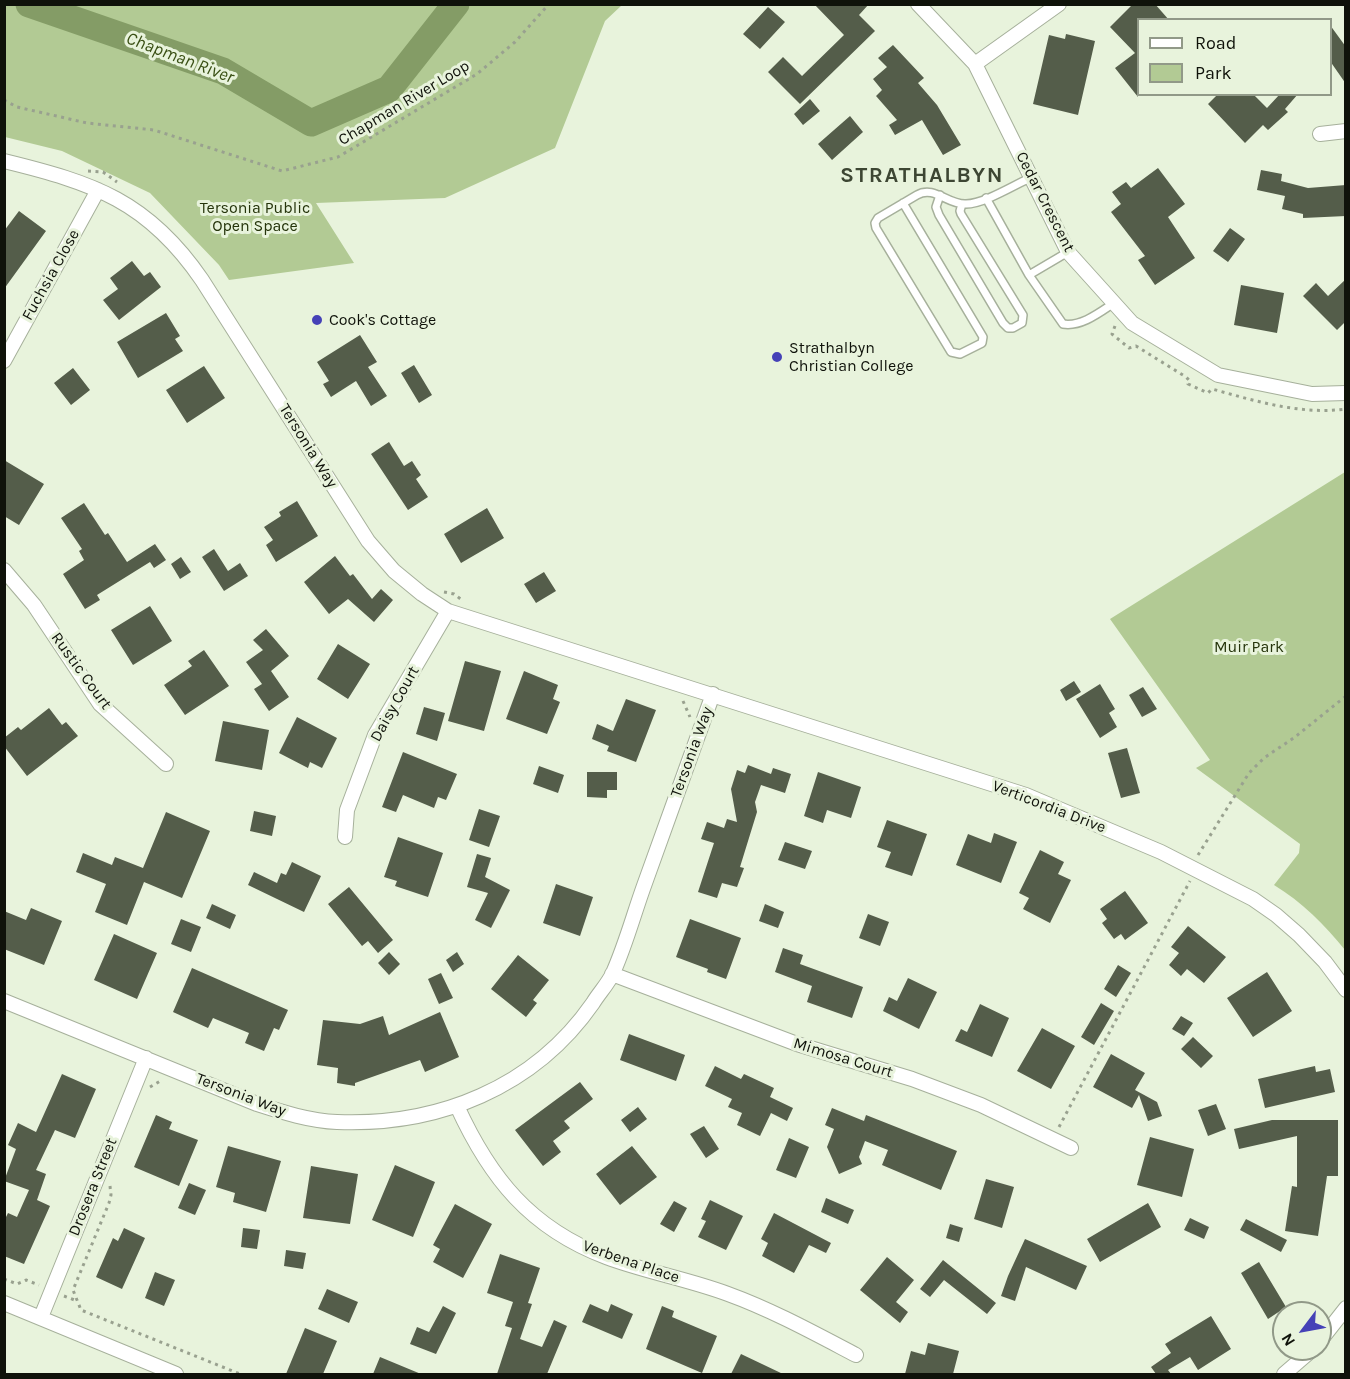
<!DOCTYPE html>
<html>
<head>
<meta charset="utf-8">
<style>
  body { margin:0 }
  #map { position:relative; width:1350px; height:1379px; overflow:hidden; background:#e8f3dc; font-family:Karla,sans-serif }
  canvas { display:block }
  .frame { position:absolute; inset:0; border:6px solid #0f120a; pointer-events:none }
  .legend { position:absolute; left:1137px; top:18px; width:195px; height:78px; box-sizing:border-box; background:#e8f3dc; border:2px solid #919988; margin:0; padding:8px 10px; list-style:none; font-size:18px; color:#0f120a }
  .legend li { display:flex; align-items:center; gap:12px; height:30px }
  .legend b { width:30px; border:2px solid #919988 }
  .north { position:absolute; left:1272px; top:1301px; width:60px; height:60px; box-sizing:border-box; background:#e8f3dc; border:2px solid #919988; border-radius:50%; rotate:238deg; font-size:16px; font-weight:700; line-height:24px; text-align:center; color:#0f120a }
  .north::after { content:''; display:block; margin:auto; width:21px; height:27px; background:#4541b7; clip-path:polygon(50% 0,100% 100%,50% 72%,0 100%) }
</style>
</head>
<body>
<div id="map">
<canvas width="1350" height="1379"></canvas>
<div class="frame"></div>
<ul class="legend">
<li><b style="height:8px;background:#fff"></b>Road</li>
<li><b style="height:16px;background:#b2ca94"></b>Park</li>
</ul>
<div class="north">N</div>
</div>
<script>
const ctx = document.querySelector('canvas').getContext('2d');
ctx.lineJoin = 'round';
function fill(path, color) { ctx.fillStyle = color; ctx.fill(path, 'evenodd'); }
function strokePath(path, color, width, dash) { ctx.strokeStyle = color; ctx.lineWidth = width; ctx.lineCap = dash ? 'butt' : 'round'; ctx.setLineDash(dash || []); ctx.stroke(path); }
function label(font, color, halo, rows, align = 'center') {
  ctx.font = font + ' Karla,sans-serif'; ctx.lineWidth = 6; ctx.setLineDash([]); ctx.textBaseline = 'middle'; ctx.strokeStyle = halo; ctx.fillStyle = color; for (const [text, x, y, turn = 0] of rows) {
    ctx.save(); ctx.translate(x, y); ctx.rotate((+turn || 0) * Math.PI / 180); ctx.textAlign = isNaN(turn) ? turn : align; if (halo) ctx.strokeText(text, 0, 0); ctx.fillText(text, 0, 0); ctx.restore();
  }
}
const green = new Path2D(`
  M4,5L5,4L622,5L605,21L555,148L445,198L316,203L354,263L229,280L219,265L150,193L62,151L5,137Z
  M1345,472V950C1325,925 1302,902 1274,885L1299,853L1300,844L1196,768L1210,760L1110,619Z`);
const river = new Path2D(`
  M29,4L223,71L311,123L389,89L456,4`);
const building = new Path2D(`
  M814,4H869L859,15L875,31L800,104L768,72L783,57L802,76L844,35Z
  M1133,4H1155L1169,20H1138V97L1115,68L1135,53L1110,27Z
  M768,7L785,22L760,49L743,34Z
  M1330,25L1346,47V84L1330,61Z
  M1066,34L1095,41L1078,115L1033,104L1049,35L1065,39Z
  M893,45L924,78L918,83L937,105L961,145L943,155L922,120L895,135L889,125L897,120L876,96L882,90L873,79L887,67L878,58Z
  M1218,94H1253L1267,108L1280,94H1298L1285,109L1288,112L1268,130L1263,125L1245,143L1208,104Z
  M810,99L820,111L803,125L794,114Z
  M850,116L863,132L832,160L818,144Z
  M1158,168L1185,204L1168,217L1195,258L1155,285L1138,260L1145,256L1111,212L1121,204L1112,192L1126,182L1131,188Z
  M1261,170L1282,174L1281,181L1308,188L1346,185V216L1303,218V214L1282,209L1285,196L1257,190Z
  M19,211L46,231L4,289V231Z
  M1230,228L1245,239L1228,262L1213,251Z
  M132,261L144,276L150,272L161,287L119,320L103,300L118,289L110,278Z
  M1346,279V321L1337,330L1303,296L1316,283L1328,296Z
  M1241,285L1284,293L1277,333L1234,325Z
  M166,313L180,336L175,339L183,351L138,378L117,342Z
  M360,335L377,362L368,367L387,396L371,406L356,381L331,397L323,384L329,381L317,362Z
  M414,365L432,395L419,403L401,373Z
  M204,366L225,398L187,423L166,390Z
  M73,368L90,390L71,405L54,383Z
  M389,442L404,466L412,461L421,475L416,479L428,497L408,510L371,454Z
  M4,460L44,484L19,525L4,516Z
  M297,501L318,536L276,562L266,545L273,540L264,527L281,516L279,512Z
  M84,503L105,535L108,533L127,562L155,544L166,560L154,568L150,562L97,595L100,600L85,609L63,574L84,560L79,551L82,549L61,518Z
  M487,508L504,538L461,563L444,534Z
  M214,549L228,571L240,563L248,576L224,591L202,557Z
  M335,556L350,576L353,574L372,599L381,589L393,600L374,622L348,599L329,614L304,582Z
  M181,557L191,572L180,579L171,564Z
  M544,572L556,591L536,603L524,584Z
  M150,606L172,641L133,665L111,630Z
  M266,629L289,656L271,671L289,697L269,711L254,689L262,684L246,662L263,650L253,640Z
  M338,644L370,664L348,699L317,679Z
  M204,650L229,686L185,715L164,685L192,666L188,661Z
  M465,661L501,671L484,731L448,721Z
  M524,671L558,685L553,699L560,702L547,734L506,719Z
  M1074,681L1081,692L1066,701L1060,690Z
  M1100,684L1115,709L1109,713L1117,727L1100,738L1076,699Z
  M1143,687L1157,709L1142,717L1129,695Z
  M626,699L656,710L636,762L607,751L609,746L592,739L597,724L613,731Z
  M424,707L445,713L437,741L416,734Z
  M49,708L62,725L66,722L78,736L27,776L4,746V738L18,727L21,730Z
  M297,717L337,738L322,768L310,762L308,768L279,753Z
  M223,721L269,730L262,770L215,761Z
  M1127,748L1140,793L1121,798L1108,753Z
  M403,752L457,774L446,800L438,797L434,808L403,795L396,812L382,807Z
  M748,765L771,774L773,768L791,774L785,793L761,785L755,802L757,812L740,867L744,868L737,887L722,883L717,898L698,892L714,843L701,839L707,822L724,828L727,819L737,822L731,789L737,770L745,773Z
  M539,766L564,775L558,793L533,784Z
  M587,772H617V790H607V798L587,797Z
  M818,772L861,787L851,818L827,810L823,823L804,816Z
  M479,809L500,816L489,847L469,840Z
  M254,811L276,816L272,836L250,831Z
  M166,812L210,831L182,898L144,882L127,925L95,912L106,884L76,872L83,853L112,865L115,857L143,868Z
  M887,820L927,834L912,876L885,867L891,852L877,847Z
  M994,833L1017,842L1001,883L956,865L968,834L991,843Z
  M398,837L443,853L428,897L395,886L397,881L384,877Z
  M785,842L812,851L805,869L778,860Z
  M1040,850L1064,862L1058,874L1071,880L1050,923L1023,909L1029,898L1019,893Z
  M477,854L491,858L485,877L510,890L491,928L475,920L488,893L467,887Z
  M292,862L321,876L304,912L248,885L254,872L277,883L281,873L286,875Z
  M556,884L593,897L580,936L543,923Z
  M349,887L393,940L378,953L368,941L362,946L328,904Z
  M1125,891L1148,923L1125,940L1121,934L1114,939L1102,923L1107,919L1100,909Z
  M212,904L236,915L230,929L206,918Z
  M765,904L784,912L778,928L759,921Z
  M31,908L62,921L44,965L4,949V911L26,920Z
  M868,914L889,922L880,946L859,938Z
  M181,919L201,927L191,952L171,944Z
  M690,919L741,938L726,979L707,972L708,969L676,957Z
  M1188,926L1226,957L1204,983L1187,969L1181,976L1169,965L1179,953L1171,947Z
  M114,934L157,953L137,999L94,980Z
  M783,948L803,955L800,964L863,987L852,1018L807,1002L812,986L775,972Z
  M389,952L400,964L389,975L378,963Z
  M457,952L464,964L453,972L446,960Z
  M518,955L549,980L533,1000L537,1003L526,1017L491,989Z
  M1118,965L1131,973L1116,997L1104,989Z
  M192,968L288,1010L279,1030L274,1028L264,1051L245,1043L249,1033L213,1018L208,1028L173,1012Z
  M1267,972L1292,1011L1253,1037L1227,998Z
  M441,973L453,998L439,1004L428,979Z
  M908,978L937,992L919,1029L883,1011L889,997L897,1001Z
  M1101,1003L1114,1011L1094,1045L1081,1037Z
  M980,1004L1009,1018L992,1057L955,1041L961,1029L967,1032Z
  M440,1012L459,1057L425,1072L420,1060L355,1083V1086L337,1083L338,1068L317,1065L323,1020L360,1024L383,1016L389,1035Z
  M1181,1016L1193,1023L1184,1036L1172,1029Z
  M1042,1028L1075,1046L1051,1089L1017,1071Z
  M629,1034L685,1055L676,1081L620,1060Z
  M1193,1037L1213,1056L1201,1068L1181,1049Z
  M1111,1054L1145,1073L1135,1090L1157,1102L1162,1116L1148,1121L1139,1095L1132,1108L1093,1087Z
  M715,1066L741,1079L744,1074L774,1088L770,1097L793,1108L787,1121L771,1113L760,1136L737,1125L742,1113L728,1107L732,1099L705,1086Z
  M1315,1066L1316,1072L1330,1069L1335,1092L1265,1108L1258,1079Z
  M62,1074L96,1089L75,1138L55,1130L36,1170L46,1174L37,1200L50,1206L24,1264L4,1256V1221L8,1213L17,1217L29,1190L4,1181L16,1149L8,1145L18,1123L36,1132Z
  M580,1082L593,1099L564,1121L570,1128L553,1141L561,1152L543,1166L515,1130Z
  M1216,1104L1226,1129L1208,1136L1198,1110Z
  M638,1107L647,1119L630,1132L621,1120Z
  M832,1108L864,1121L866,1115L957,1151L941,1190L882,1165L888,1150L865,1141L859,1157L862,1164L839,1174L827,1147L834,1129L825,1125Z
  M156,1115L172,1122L169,1129L198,1140L179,1186L134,1167Z
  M1272,1120H1338V1176H1327L1318,1236L1285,1231L1292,1186L1297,1187V1136L1239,1149L1234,1129Z
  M704,1126L719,1149L706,1158L690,1134Z
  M1150,1137L1194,1149L1182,1197L1137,1185Z
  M789,1138L809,1147L796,1178L776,1170Z
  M228,1146L281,1161L266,1212L233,1202L235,1193L216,1187Z
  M632,1146L657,1177L620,1205L596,1174Z
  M395,1165L435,1182L413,1237L372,1220Z
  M311,1166L358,1174L350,1224L303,1218Z
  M986,1179L1014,1187L1002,1228L974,1219Z
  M189,1183L206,1190L195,1215L178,1208Z
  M826,1198L854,1210L848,1224L821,1212Z
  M710,1200L743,1216L726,1250L698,1237L706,1221L701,1219Z
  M674,1201L687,1208L674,1232L660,1224Z
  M1148,1203L1161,1227L1100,1262L1087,1239Z
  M455,1204L492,1224L463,1278L433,1262L440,1249L433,1245Z
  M774,1213L831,1243L826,1253L809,1245L794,1273L762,1256L768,1243L761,1239Z
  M1190,1218L1209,1227L1204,1239L1184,1230Z
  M1246,1219L1287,1240L1281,1252L1240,1230Z
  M950,1224L963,1228L959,1242L946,1238Z
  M124,1228L145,1238L122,1289L96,1277L113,1238L118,1241Z
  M243,1228L260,1230L257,1249L241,1247Z
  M1025,1239L1087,1266L1076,1290L1026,1267L1015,1301L1001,1296L1008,1276Z
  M286,1250L306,1253L303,1269L284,1266Z
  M500,1254L540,1268L528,1303L532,1304L520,1339L542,1347L554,1320L567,1326L547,1374H497L512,1328L505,1326L513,1302L487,1293Z
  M887,1257L914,1280L896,1302L908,1312L900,1323L860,1290Z
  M943,1260L996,1303L987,1314L944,1280L930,1297L920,1289Z
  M1259,1262L1286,1307L1268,1319L1241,1273Z
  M155,1272L175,1280L164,1306L145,1298Z
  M327,1289L358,1302L349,1323L318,1309Z
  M590,1304L608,1312L611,1304L633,1314L622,1339L582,1322Z
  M443,1306L456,1313L436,1354L410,1344L417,1327L429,1332Z
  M662,1306L674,1311L672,1317L717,1336L702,1373L646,1349Z
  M1211,1316L1231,1349L1198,1370L1190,1357L1168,1370L1171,1374H1156L1151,1367L1171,1353L1165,1344Z
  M305,1328L337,1341L323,1374H286Z
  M928,1343L959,1351L953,1374H905L911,1351L925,1355Z
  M741,1354L783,1374H731Z
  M380,1357L421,1374H373Z`);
const path = new Path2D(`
  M380,4H384
  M4,100L17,107L87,123L154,130L282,171L338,157L477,74L515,42L549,4
  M88,171L103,172L117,182
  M1115,326L1112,334L1129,348L1136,346L1186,377L1189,380L1188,384L1208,393L1212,389C1256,401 1299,415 1346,409
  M444,592L454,594L462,600
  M683,701L690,717
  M1198,855L1249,773L1264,758L1295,737L1346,696
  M150,1087L162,1080
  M1059,1127L1190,881
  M110,1186L111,1195L109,1203L73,1290L81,1310L240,1374
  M4,1279L17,1284L26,1280L39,1285
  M64,1296L77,1301`);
const service = new Path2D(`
  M940,195L936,207L939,215L1003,323L1008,328H1013L1022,323L1023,315L961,214L960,211L962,204
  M986,198L1029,275L1063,324C1081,327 1099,313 1114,303
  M903,203L983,337L982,343L960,354L951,352L876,228L875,223L878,218L917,195C934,185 948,205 966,204C984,204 1014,185 1032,177
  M1029,275L1068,252`);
const minor = new Path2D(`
  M918,4L975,64L1068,252L1132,323L1218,375L1312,394L1346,393
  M975,64L1059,4
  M1320,134L1346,131
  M4,161C94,183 148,201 202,280L368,541L394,571L422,594L448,611L1026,795L1161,852L1253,899L1276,915L1299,935L1325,962L1346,990
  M4,361L98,190
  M4,570L34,605L100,704L166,764
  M345,837L347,810L375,735L448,611
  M612,974L797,1044L912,1079L981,1105L1071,1148
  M4,1001L257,1104C282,1112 310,1121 337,1122C438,1126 534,1088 593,1003C599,993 608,984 613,973C626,944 634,913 645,883C668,820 690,757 713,694
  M457,1106C490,1178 530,1228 606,1257C646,1272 688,1279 728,1294C772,1310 814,1333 856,1355
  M4,1303L176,1374
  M41,1317L146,1058
  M1320,1341L1346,1308
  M1284,1374L1313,1349`);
const markers = [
  [317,320,6,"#4541b7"],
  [777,357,6,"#4541b7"]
];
const streetNames = [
  ["Chapman River Loop",404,103,-31],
  ["Cedar Crescent",1045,202,63],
  ["Fuchsia Close",51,275,-61],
  ["Tersonia Way",308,446,58],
  ["Rustic Court",81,671,54],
  ["Daisy Court",395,704,-61],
  ["Tersonia Way",692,752,-70],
  ["Verticordia Drive",1049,807,21],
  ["Mimosa Court",843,1058,17],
  ["Tersonia Way",241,1095,21],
  ["Drosera Street",93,1187,-68],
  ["Verbena Place",631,1262,19]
];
const parkNames = [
  ["Tersonia Public",255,208],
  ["Open Space",255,226],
  ["Muir Park",1249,647]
];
const poiNames = [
  ["Cook's Cottage",329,320],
  ["Strathalbyn",789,348],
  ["Christian College",789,366]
];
const waterNames = [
  ["Chapman River",180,58,21]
];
const districtNames = [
  ["STRATHALBYN",922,176]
];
fill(green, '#b2ca94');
strokePath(river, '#849c66', 27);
fill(building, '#545d4a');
strokePath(service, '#a6b09b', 10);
strokePath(minor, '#a6b09b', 16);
strokePath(path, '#99a18f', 3, [3, 4.5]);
strokePath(service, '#fff', 7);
strokePath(minor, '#fff', 14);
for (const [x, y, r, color] of markers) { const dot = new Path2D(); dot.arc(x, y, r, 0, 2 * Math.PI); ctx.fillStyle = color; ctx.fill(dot); strokePath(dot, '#e8f3dc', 2); }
label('16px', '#0f120a', '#e8f3dc', streetNames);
label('16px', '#25340b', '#e8f3dc', parkNames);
label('16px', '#0f120a', '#e8f3dc', poiNames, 'left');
label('italic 18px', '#3a5015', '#e8f3dc', waterNames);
ctx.letterSpacing = '1.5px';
label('bold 22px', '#3d4633', '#e8f3dc', districtNames);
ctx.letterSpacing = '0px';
</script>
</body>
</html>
